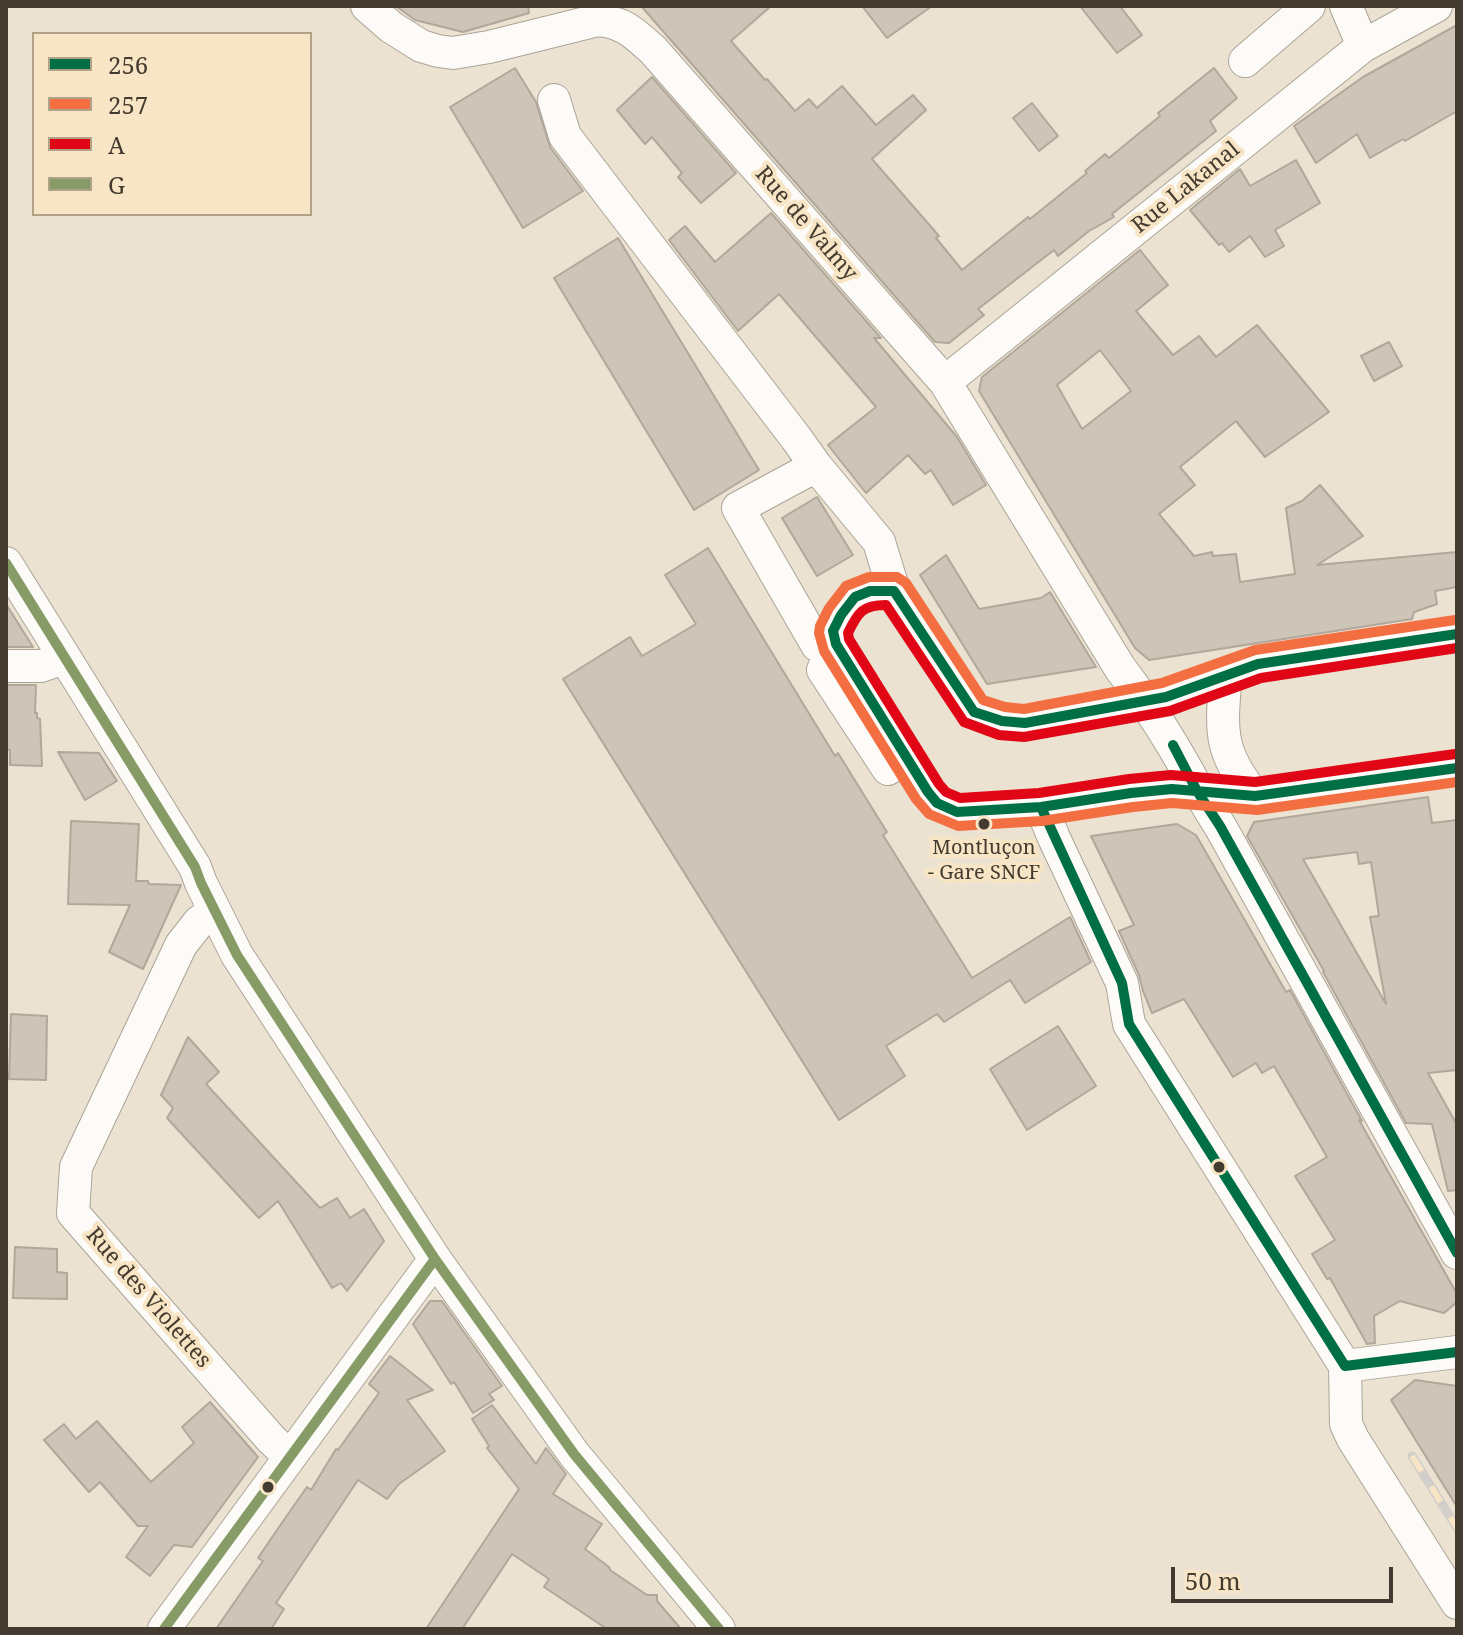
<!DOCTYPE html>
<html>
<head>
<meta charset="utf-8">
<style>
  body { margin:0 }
  #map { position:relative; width:1463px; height:1635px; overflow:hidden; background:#ece2d1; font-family:"Noto Serif",serif }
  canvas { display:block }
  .frame { position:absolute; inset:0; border:8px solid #433b2f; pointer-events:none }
  .legend { position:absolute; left:32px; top:32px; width:280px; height:184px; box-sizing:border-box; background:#f8e5c5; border:2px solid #b0a189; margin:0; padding:10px 14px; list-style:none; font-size:24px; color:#433b2f }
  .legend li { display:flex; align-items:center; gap:16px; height:40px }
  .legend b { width:40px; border:2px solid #b0a189 }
  .scale { position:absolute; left:1171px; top:1567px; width:222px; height:36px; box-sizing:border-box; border:4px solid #433b2f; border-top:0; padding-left:10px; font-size:24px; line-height:28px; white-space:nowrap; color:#433b2f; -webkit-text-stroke:6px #f8e5c5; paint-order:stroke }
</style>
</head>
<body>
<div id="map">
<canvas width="1463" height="1635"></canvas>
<div class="frame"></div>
<ul class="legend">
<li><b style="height:10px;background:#016f45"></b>256</li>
<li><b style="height:10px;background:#f36f42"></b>257</li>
<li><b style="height:10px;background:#e10616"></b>A</li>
<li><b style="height:10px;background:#869b66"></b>G</li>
</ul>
<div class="scale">50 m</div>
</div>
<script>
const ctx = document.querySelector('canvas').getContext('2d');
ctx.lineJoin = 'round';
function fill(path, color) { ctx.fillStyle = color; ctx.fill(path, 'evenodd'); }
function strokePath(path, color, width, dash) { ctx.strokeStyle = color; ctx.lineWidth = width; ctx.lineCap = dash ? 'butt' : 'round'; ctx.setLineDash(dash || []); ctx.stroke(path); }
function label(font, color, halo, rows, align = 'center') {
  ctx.font = font + ' "Noto Serif",serif'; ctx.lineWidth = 8; ctx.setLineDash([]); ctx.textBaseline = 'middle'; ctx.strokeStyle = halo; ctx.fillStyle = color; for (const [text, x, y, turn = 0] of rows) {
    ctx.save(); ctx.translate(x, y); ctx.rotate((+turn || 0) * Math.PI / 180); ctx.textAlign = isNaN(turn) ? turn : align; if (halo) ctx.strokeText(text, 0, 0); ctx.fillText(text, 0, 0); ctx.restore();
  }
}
const building = new Path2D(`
  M396,6H528L529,13L463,32L415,20Z
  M641,6H771L731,41L765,80L767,79L795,111L809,99L817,108L842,86L876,125L913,95L926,110L872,159L939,236L936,238L962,270L1028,217L1030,219L1087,173L1085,171L1105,154L1109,158L1160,116L1158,113L1214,68L1237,98L1210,121L1216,131L1112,214L1114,217L1089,231L1058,256L1054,250L978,309L984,315L949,343L935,342Z
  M862,6H932L887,38Z
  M1080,6H1120L1142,35L1117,53Z
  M1457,25V111L1405,141L1403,139L1370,158L1357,134L1316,163L1294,126L1363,77Z
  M515,68L536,102L550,147L583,191L523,228L450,107Z
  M652,77L736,173L701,203L678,177L682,173L652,137L645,144L617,110Z
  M1032,103L1058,136L1039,151L1013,118Z
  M1296,160L1320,203L1275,230L1284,246L1265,257L1250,236L1229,252L1222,243L1219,245L1190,210L1240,169L1250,186Z
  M771,213L881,338H874L957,437L986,485L953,505L931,470L925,474L908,455L866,493L828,445L876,407L779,294L738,331L669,240L685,226L715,262Z
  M618,238L759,470L694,510L554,278Z
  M1140,250L1168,285L1136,311L1173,355L1199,336L1216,357L1257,325L1329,412L1265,457L1236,421L1180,467L1195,485L1159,514L1194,556L1212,552L1213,556L1236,554L1240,582L1295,574L1286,508L1302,501L1320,485L1363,536L1317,565L1457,552V587L1435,591L1437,604L1414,612L1412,619L1149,660L1135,648L979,391L982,377ZM1100,350L1131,391L1082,429L1057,385Z
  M1389,342L1402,366L1374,381L1361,356Z
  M817,497L853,555L817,576L782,518Z
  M708,548L835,756L838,753L872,808L887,832L883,835L972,978L1070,917L1091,962L1025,1003L1010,980L944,1022L937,1014L886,1046L905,1076L839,1120L563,679L630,637L642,656L696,624L665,575Z
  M946,555L979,609L1041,598L1050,592L1096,667L987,684L920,575Z
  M6,604L33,647H6Z
  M6,685H36L35,713H37V718L40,719L42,766L10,765V750H6Z
  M58,752L99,753L117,781L85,800Z
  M1428,797L1432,823L1457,820V1070L1428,1073L1457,1125V1190L1448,1191L1432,1124L1406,1123L1323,972L1324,971L1247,836L1254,822ZM1357,852L1359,864L1371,862L1379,916L1370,917L1386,1004L1303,859Z
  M71,821L139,824L136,881H148L149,884L181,885L143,969L109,952L130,905L68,904Z
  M1177,824L1196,835L1286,992L1290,990L1362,1121L1359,1120L1457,1294V1302L1444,1313L1400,1301L1374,1316L1375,1343L1367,1344L1330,1278L1327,1279L1312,1254L1335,1240L1295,1176L1327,1157L1274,1066L1262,1073L1256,1063L1233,1077L1184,999L1152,1013L1143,991L1139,975L1119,931L1134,925L1091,836Z
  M11,1014L47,1016L46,1080L9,1079Z
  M1058,1026L1096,1086L1027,1130L990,1069Z
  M188,1037L219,1072L206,1084L320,1208L337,1198L350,1218L364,1209L384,1241L347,1291L341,1283L332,1288L278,1201L259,1218L167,1118L173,1108L161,1095Z
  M15,1247L57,1249V1272L67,1273V1299L13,1298Z
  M430,1301H442L502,1386L489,1394L494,1400L473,1413L454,1382L451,1384L413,1324Z
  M390,1356L433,1390L407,1400L445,1451L399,1484L387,1499L358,1480L276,1603L284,1609L271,1629H216L263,1561L258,1558L279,1527L307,1487L311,1490L336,1449L338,1450L379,1393L369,1384Z
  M1415,1380L1457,1386V1507L1391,1400Z
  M210,1402L258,1457L192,1547L174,1545L150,1576L126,1557L148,1526H138L100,1482L89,1492L44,1440L64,1424L76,1439L97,1421L151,1482L194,1443L182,1427Z
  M492,1405L536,1464L546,1448L566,1474L553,1494L602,1524L585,1549L609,1567L610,1570L647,1595H657V1601L681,1629H607L544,1587L549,1579L512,1554L462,1629H426L519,1489L487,1448L489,1446L472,1419Z`);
const minor = new Path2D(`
  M367,6L391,27L421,46L438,51L453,53L489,47L598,20C623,22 634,33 653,50L945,382L1120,668C1139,693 1157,719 1173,746C1189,773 1203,800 1220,826L1457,1253
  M1346,6L1363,46
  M1245,61L1309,6
  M554,100L565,136L796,438L816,466L879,542L894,591
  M945,382L1363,46L1436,6
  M816,466L738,508L817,645L836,644L823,670L888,769
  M6,563L195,867L201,883L237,955L435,1259L574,1454L719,1629
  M1457,634L1258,664L1166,697L1025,723L1002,721L974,712L894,591H870L855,597L841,615L833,631L836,644L928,792L937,803L957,812L998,810L1041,807L1131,793L1172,789L1255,796L1457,768
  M6,666H41L64,658
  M1226,675C1221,729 1218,752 1255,796
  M1041,807L1054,838L1122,983L1129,1024L1345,1366L1457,1352
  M215,911L199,922L181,945L76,1167L73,1213L271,1439L290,1457
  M1345,1366L1346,1424L1353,1439L1457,1603
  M164,1629L435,1259`);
const rail = new Path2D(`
  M1412,1456L1457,1528`);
const bus1 = new Path2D(`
  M1457,634L1258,664L1166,697L1025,723L1002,721L974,712L894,591H870L855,597L841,615L833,631L836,644L928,792L937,803L957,812L1041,807L1131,793L1172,789L1255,796L1457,768
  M1173,745L1197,791L1220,826L1457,1253
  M1041,807L1122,983L1129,1024L1345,1366L1457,1352`);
const bus2 = new Path2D(`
  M1455,620L1255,650L1162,683L1024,709L1005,707L983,700L906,583L897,577H869L846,586L829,608L820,626L819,633L824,651L916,799L929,814L958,826L1042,821L1133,807L1172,803L1257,810L1457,782`);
const bus3 = new Path2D(`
  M1455,754L1255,782L1171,775L1129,779L1039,793L960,798L946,792L939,784L849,639L848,633C858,612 863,605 886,605L964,722L999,735L1024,737L1170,711L1261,678L1457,648`);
const bus4 = new Path2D(`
  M6,563L195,867L201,883L237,955L435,1259L574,1454L719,1629
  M164,1629L435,1259`);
const markers = [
  [984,824,7,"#433b2f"],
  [1219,1167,7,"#433b2f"],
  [268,1487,7,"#433b2f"]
];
const busNames = [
  ["Montluçon",984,848],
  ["- Gare SNCF",984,873]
];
const streetNames = [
  ["Rue Lakanal",1186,188,-39],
  ["Rue de Valmy",806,224,49],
  ["Rue des Violettes",148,1298,49]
];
fill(building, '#cdc5b8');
strokePath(building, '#b1a89b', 2);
strokePath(minor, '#aba497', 34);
strokePath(minor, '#fcfbf8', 32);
strokePath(rail, '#d2cfcb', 9);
strokePath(rail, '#f8e5c5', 6, [18]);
strokePath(bus1, '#016f45', 10);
strokePath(bus2, '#f36f42', 10);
strokePath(bus3, '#e10616', 10);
strokePath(bus4, '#869b66', 10);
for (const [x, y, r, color] of markers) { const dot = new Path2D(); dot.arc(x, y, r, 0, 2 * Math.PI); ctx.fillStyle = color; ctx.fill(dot); strokePath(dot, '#f8e5c5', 3); }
label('20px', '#433b2f', '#f8e5c5', busNames);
label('22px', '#433b2f', '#f8e5c5', streetNames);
</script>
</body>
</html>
